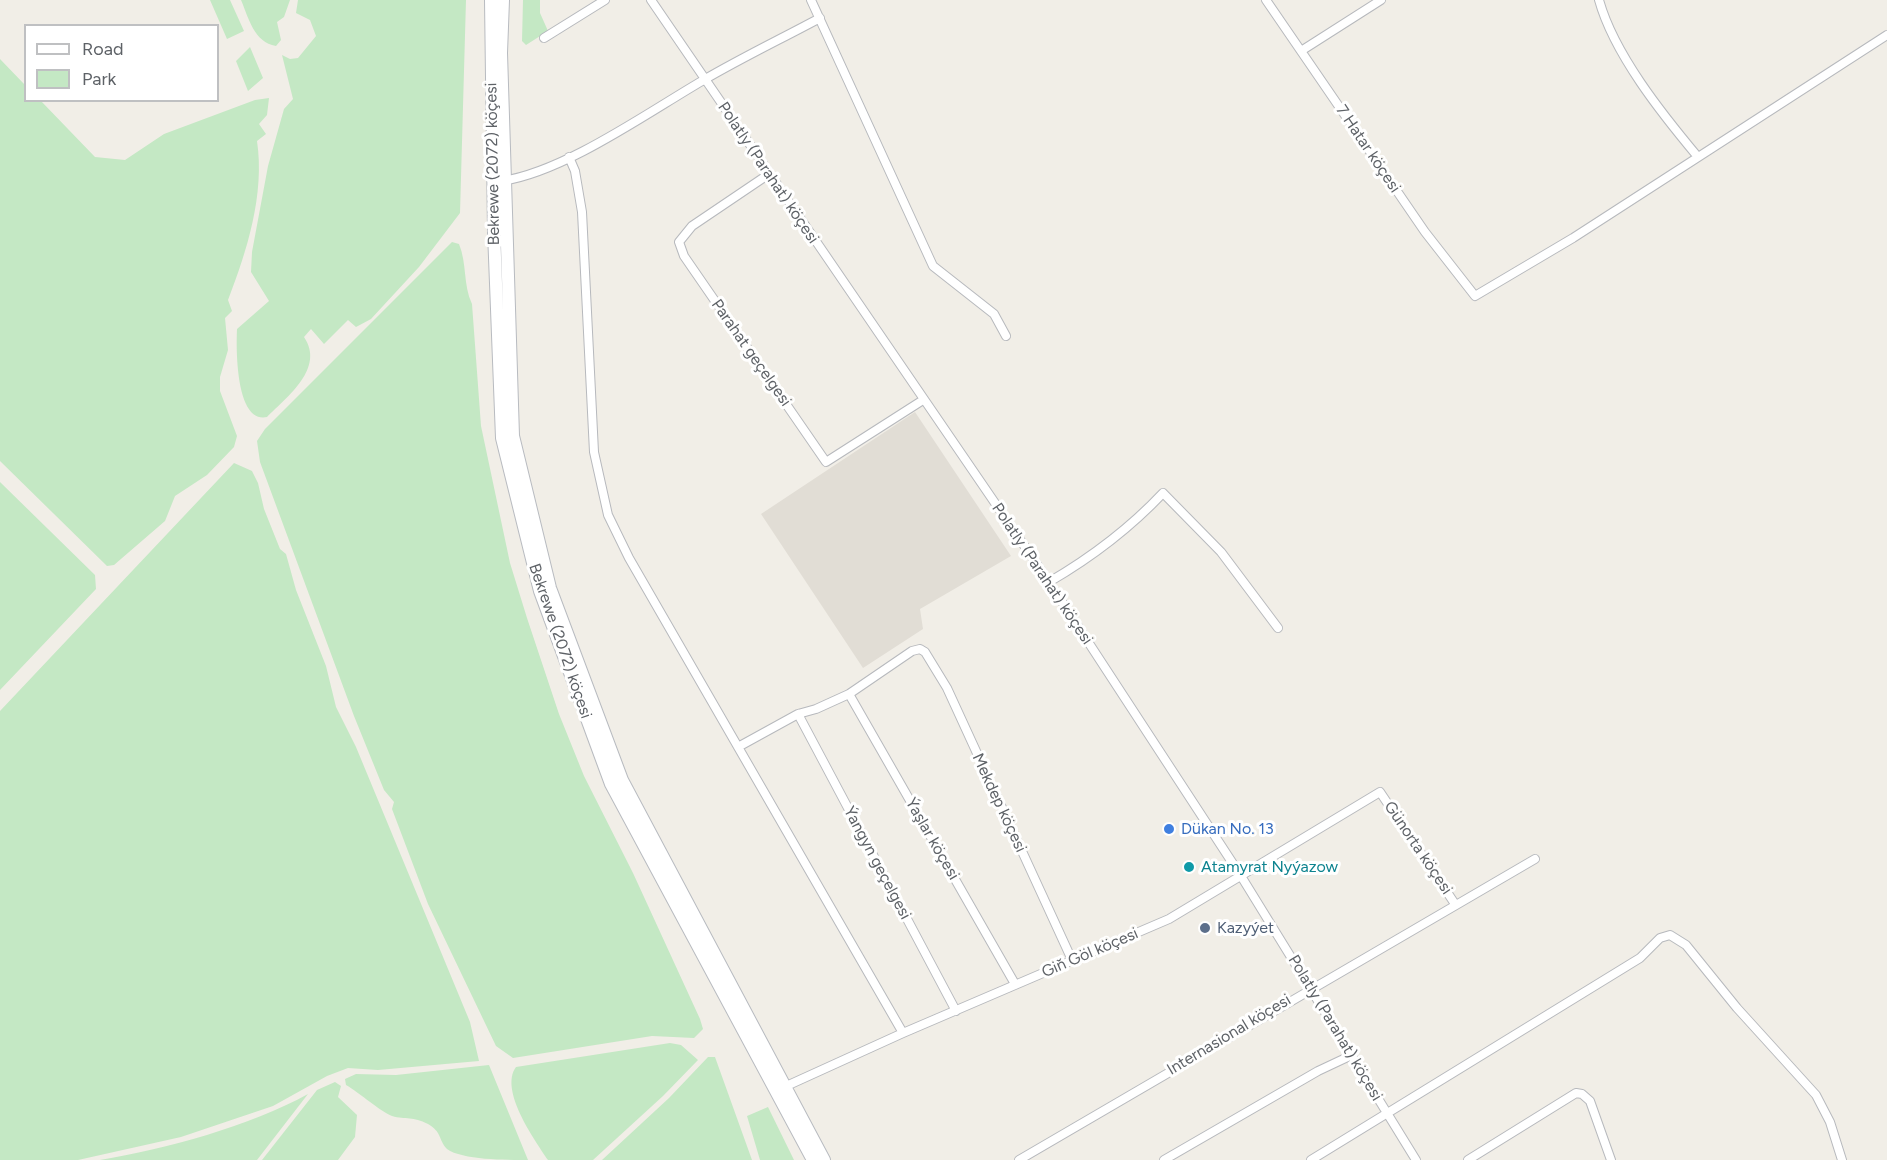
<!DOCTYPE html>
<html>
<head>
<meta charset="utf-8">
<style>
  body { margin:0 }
  #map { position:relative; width:1887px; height:1160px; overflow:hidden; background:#f1eee7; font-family:Figtree,sans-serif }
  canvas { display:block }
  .legend { position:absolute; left:24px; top:24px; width:195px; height:78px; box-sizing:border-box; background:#fff; border:2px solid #bfc0c2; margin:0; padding:8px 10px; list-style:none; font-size:18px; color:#5e6267 }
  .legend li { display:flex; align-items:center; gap:12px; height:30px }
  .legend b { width:30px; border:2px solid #bfc0c2 }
</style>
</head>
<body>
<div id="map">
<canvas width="1887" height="1160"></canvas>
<ul class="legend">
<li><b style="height:8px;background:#fff"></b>Road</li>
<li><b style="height:16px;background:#c4e8c4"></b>Park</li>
</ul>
</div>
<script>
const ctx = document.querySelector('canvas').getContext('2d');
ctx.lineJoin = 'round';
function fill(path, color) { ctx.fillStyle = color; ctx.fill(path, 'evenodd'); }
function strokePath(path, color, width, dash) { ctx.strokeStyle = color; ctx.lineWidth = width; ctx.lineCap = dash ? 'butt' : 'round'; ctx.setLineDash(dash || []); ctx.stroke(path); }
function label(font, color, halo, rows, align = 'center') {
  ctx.font = font + ' Figtree,sans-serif'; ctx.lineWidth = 6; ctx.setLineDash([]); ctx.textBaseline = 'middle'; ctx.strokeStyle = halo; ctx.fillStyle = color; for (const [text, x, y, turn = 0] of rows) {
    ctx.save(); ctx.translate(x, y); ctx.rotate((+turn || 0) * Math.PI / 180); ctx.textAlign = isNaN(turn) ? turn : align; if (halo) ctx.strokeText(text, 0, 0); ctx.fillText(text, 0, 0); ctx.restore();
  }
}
const education = new Path2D(`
  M915,412L1011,556L920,609L923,629L863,668L761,514Z`);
const green = new Path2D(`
  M210,0H230L244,31L227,39Z
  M241,0H290L284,17L277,22L281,40L276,46C254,42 249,19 241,0Z
  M298,0H466L460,213L419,267L371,319L356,327L348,320L324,344L311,329L304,337C325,368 288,396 267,417C236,424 236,350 237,329L269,301L251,272L252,252L268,166L284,109L293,99L282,55L290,59L298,58L316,36L310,20L296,13Z
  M523,0H540V13L548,31L526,45L522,41Z
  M250,47L263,78L248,91L236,61Z
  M0,59L25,85L26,100L41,101L95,157L125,160L164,134L255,100L269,98L267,115L259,124L266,134L257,141C265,194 247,251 228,300L232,311L225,318L228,350L220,377V391L237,436L234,447L207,475L175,496L165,521L114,565L107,566L0,461Z
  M452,242L459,244C467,263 463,285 472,304L481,426L510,563L527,618L559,714L584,776L633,873L700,1019L703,1029L694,1038L652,1036L513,1058L496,1046L428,904L392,809L394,802L384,790L354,716L260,462L257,441L265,429Z
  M234,463L252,471L258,483L264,509L280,549L286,554L296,590L326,666L336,707L356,747L470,1022L479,1061L378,1070L348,1068L327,1076L273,1106L181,1137L78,1160H0V711Z
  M0,482L95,575L96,589L0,690Z
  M670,1043L681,1045L698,1060L663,1096L593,1160H548C534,1139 499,1090 516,1067Z
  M708,1057H715L752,1160H602L669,1098Z
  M489,1065L528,1160C506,1160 462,1160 447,1149C438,1139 442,1132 428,1124C413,1116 406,1120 392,1116C381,1112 360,1093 346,1085L345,1079L356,1074L396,1075Z
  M335,1082L341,1086L338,1097L357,1115L355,1137L338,1160H262L317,1090Z
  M308,1094L257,1160H100C166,1149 250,1126 308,1094Z
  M768,1107L794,1160H760L747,1116Z`);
const street = new Path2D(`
  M651,0L1049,582L1241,876L1416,1160
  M811,0L933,266L994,314L1006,336
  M1266,0L1425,232L1475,296L1573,238L1887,35
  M1599,0C1614,54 1662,114 1698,157
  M544,38L605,0
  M1301,51L1381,0
  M569,157L575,171L582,212L594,452L608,515L629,558L903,1033
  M769,174L692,226L679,242L684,256L826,462L923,400
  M502,181C564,172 647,113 702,81C741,58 781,39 820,18
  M1049,582C1092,557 1129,529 1163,493L1221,552L1278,628
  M849,694L1015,984
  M798,714L956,1011
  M738,747L798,714L816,709L849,694L912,651L920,649L925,652L947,688L1072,960
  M782,1088L903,1033L1169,919L1380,792L1455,904
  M1019,1160L1535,859
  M1164,1160L1318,1071L1352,1055
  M1311,1160L1640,958L1660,938L1670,935L1686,945L1737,1008L1816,1095L1830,1122L1842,1160
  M1468,1160L1576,1093L1582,1094L1590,1101L1611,1160`);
const secondary = new Path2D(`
  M491,0L494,232L502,438L540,591L611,784L813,1160
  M503,0L501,53L513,436L550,588L622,780L824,1160`);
const markers = [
  [1169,829,6,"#3f7fe0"],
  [1189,867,6,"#0f9aa8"],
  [1205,928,6,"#5c6f8a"]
];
const streetNames = [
  ["7 Hatar köçesi",1368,149,56],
  ["Bekrewe (2072) köçesi",493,164,-91],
  ["Polatly (Parahat) köçesi",768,173,56],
  ["Parahat geçelgesi",751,353,55],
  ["Polatly (Parahat) köçesi",1042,574,56],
  ["Bekrewe (2072) köçesi",560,641,71],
  ["Mekdep köçesi",999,803,65],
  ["Ýaşlar köçesi",932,839,60],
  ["Günorta köçesi",1418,848,56],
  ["Ýangyn geçelgesi",877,863,62],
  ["Giň Göl köçesi",1090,953,-23],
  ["Polatly (Parahat) köçesi",1335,1028,59],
  ["Internasional köçesi",1229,1035,-31]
];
const shopNames = [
  ["Dükan No. 13",1181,829]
];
const cultureNames = [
  ["Atamyrat Nyýazow",1201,867]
];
const serviceNames = [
  ["Kazyýet",1217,928]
];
fill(education, '#e1ddd5');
fill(green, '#c4e8c4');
strokePath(street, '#b7b9bd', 10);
strokePath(secondary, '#b8bbc0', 14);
strokePath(street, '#fff', 8);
strokePath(secondary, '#fff', 12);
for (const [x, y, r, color] of markers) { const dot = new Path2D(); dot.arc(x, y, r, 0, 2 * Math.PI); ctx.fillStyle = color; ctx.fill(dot); strokePath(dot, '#fff', 2); }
label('16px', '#5e6267', '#fff', streetNames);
label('16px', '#366cbe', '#fff', shopNames, 'left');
label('16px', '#0d838f', '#fff', cultureNames, 'left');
label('16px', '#4e5e75', '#fff', serviceNames, 'left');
</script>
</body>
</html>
